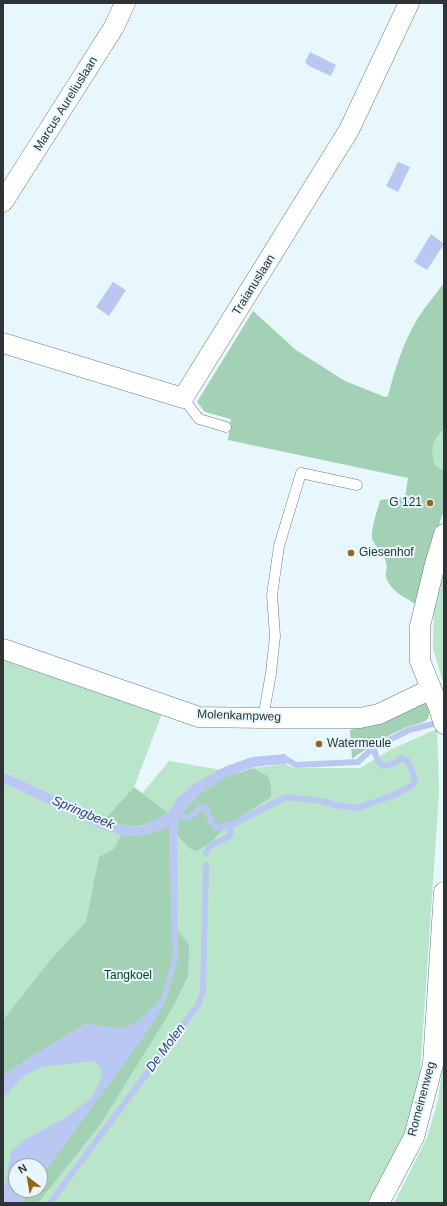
<!DOCTYPE html>
<html>
<head>
<meta charset="utf-8">
<style>
  body { margin:0 }
  #map { position:relative; width:447px; height:1206px; overflow:hidden; background:#e7f7fc; font-family:Helvetica,sans-serif }
  canvas { display:block }
  .frame { position:absolute; inset:0; border:4px solid #2e3436; pointer-events:none }
  .north { position:absolute; left:8px; top:1158px; width:40px; height:40px; box-sizing:border-box; background:#e7f7fc; border:1px solid #9da9ad; border-radius:50%; rotate:329deg; font-size:11px; font-weight:700; line-height:16px; text-align:center; color:#2e3436 }
  .north::after { content:''; display:block; margin:auto; width:14px; height:18px; background:#966517; clip-path:polygon(50% 0,100% 100%,50% 72%,0 100%) }
</style>
</head>
<body>
<div id="map">
<canvas width="447" height="1206"></canvas>
<div class="frame"></div>
<div class="north">N</div>
</div>
<script>
const ctx = document.querySelector('canvas').getContext('2d');
ctx.lineJoin = 'round';
function fill(path, color) { ctx.fillStyle = color; ctx.fill(path, 'evenodd'); }
function strokePath(path, color, width, dash) { ctx.strokeStyle = color; ctx.lineWidth = width; ctx.lineCap = dash ? 'butt' : 'round'; ctx.setLineDash(dash || []); ctx.stroke(path); }
function label(font, color, halo, rows, align = 'center') {
  ctx.font = font + ' Helvetica,sans-serif'; ctx.lineWidth = 4; ctx.setLineDash([]); ctx.textBaseline = 'middle'; ctx.strokeStyle = halo; ctx.fillStyle = color; for (const [text, x, y, turn = 0] of rows) {
    ctx.save(); ctx.translate(x, y); ctx.rotate((+turn || 0) * Math.PI / 180); ctx.textAlign = isNaN(turn) ? turn : align; if (halo) ctx.strokeText(text, 0, 0); ctx.fillText(text, 0, 0); ctx.restore();
  }
}
const green = new Path2D(`
  M444,429V471L435,465C431,447 431,443 444,429Z
  M444,562V685L433,649L434,605Z
  M3,659L35,671L163,711L134,787L105,819L3,772Z
  M437,729L439,792L420,1074L417,1098L400,1148L371,1203H3V783L99,828L111,831L169,761L268,778V776L253,768L286,764L294,768H360L392,749ZM16,1166H40V1190H16Z
  M444,1057V1203H394L427,1138L438,1100Z`);
const forest = new Path2D(`
  M444,283V429C431,443 431,447 435,465L444,471V510L428,557L415,604C405,597 390,591 386,577C385,573 388,567 386,562C384,555 377,548 373,541C369,534 378,509 380,500L405,497L408,478L228,440L231,419L205,412L197,402L253,311L296,350L345,381L385,397L388,396C395,369 404,339 420,315C427,304 436,294 444,283Z
  M417,704H431L428,719C421,724 415,724 407,727C388,735 369,746 352,759L350,730L382,722Z
  M253,768L268,776L271,787V797L226,826L211,842L197,851L189,848L177,835L178,817L199,794L226,777Z
  M134,787L168,813C139,828 136,831 105,819Z
  M170,825L169,845L173,957L161,1000L136,1023L119,1029L86,1024L50,1045L3,1075V1020L52,958L86,922L99,857L114,849L121,835L140,836L164,829Z
  M178,931L189,945L188,976L173,1007L100,1125L38,1203H22L31,1190H40V1178L147,1032L165,1002L178,959Z`);
const water = new Path2D(`
  M310,52L336,65L331,76L309,66L305,62Z
  M398,162L410,167L398,192L386,186Z
  M431,234L444,244L427,270L414,262Z
  M113,282L126,290L109,316L96,307Z
  M286,754V764C275,765 262,765 252,768C228,774 181,798 177,825L178,959L165,1002L147,1032L40,1178V1166H16V1190H31L22,1203H3V1196L11,1152L24,1140L67,1117L91,1098L101,1079V1068L93,1061L41,1067L21,1078L3,1098V1075L50,1045L87,1024L119,1029L136,1023L161,1000L173,957L169,845L170,825L164,829L140,836L121,835L99,828L3,783V772L105,819L124,826L141,827L168,813L177,799L193,785L224,767L252,757Z`);
const stream = new Path2D(`
  M278,760L286,759L296,765L358,762L373,748L409,730L440,722
  M173,816V815C189,818 190,820 200,807L207,809L211,822L217,828L231,825L286,797L322,801L336,805L357,808L394,795L413,785L415,778L408,761L401,758L395,763L384,766L378,761L373,748
  M206,853L210,846L230,836L231,825
  M50,1203L198,1005L203,991L206,865`);
const lane = new Path2D(`
  M183,398L199,419L226,427
  M263,718L271,673L275,636L272,595L279,546L301,473L357,485`);
const street = new Path2D(`
  M3,202L114,27L125,3
  M3,343L183,398L349,130L409,3
  M444,534L435,564L420,626V661L439,708L444,724
  M3,649L199,717L263,718H360L379,714L431,689
  M379,1203L414,1137L433,1064L444,892`);
const markers = [
  [430,503,4,"#966517"],
  [351,553,4,"#966517"],
  [319,744,4,"#966517"]
];
const streetNames = [
  ["Marcus Aureliuslaan",66,104,-58],
  ["Traianuslaan",254,285,-58],
  ["Molenkampweg",239,716,2],
  ["Romeinenweg",422,1099,-75]
];
const poiNames = [
  ["G 121",422,503,"right"],
  ["Giesenhof",359,553],
  ["Watermeule",327,744]
];
const parkNames = [
  ["Tangkoel",128,976]
];
const waterNames = [
  ["Springbeek",83,813,23],
  ["De Molen",166,1048,-53]
];
fill(green, '#b9e5ca');
fill(forest, '#a3d1b5');
fill(water, '#bac7f2');
strokePath(stream, '#bac7f2', 6);
strokePath(lane, '#6e7d81', 11);
strokePath(street, '#6e7d81', 21);
strokePath(lane, '#fff', 10);
strokePath(street, '#fff', 20);
for (const [x, y, r, color] of markers) { const dot = new Path2D(); dot.arc(x, y, r, 0, 2 * Math.PI); ctx.fillStyle = color; ctx.fill(dot); strokePath(dot, '#e7f7fc', 1.5); }
label('12px', '#2e3436', '#e7f7fc', streetNames);
label('12px', '#2e3436', '#e7f7fc', poiNames, 'left');
label('12px', '#074328', '#e7f7fc', parkNames);
label('italic 13px', '#344076', '#e7f7fc', waterNames);
</script>
</body>
</html>
